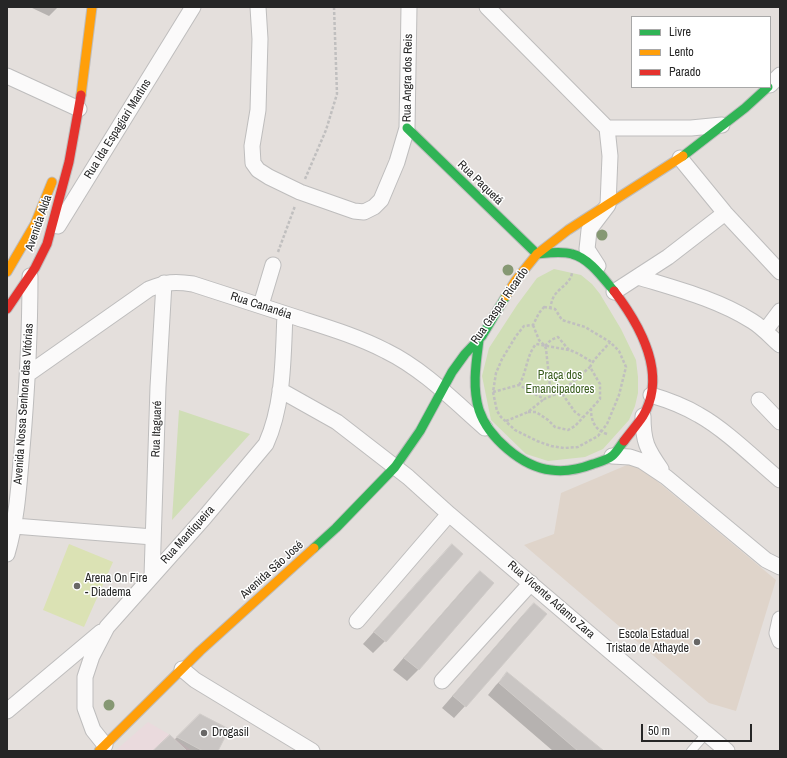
<!DOCTYPE html>
<html>
<head>
<meta charset="utf-8">
<style>
  body { margin:0 }
  #map { position:relative; width:787px; height:758px; overflow:hidden; background:#e4dfdc; font-family:"Archivo Narrow",sans-serif }
  canvas { display:block }
  .frame { position:absolute; inset:0; border:8px solid #262626; pointer-events:none }
  .legend { position:absolute; left:631px; top:16px; width:140px; height:72px; box-sizing:border-box; background:#fff; border:1px solid #a8a8a8; margin:0; padding:5px 7px; list-style:none; font-size:12px; color:#262626 }
  .legend li { display:flex; align-items:center; gap:8px; height:20px }
  .legend b { width:20px; border:1px solid #a8a8a8 }
  .scale { position:absolute; left:641px; top:724px; width:111px; height:18px; box-sizing:border-box; border:2px solid #262626; border-top:0; padding-left:5px; font-size:12px; line-height:14px; white-space:nowrap; color:#262626; -webkit-text-stroke:3px #fff; paint-order:stroke }
</style>
</head>
<body>
<div id="map">
<canvas width="787" height="758"></canvas>
<div class="frame"></div>
<ul class="legend">
<li><b style="height:5px;background:#30b455"></b>Livre</li>
<li><b style="height:5px;background:#ff9f0a"></b>Lento</li>
<li><b style="height:5px;background:#e5322d"></b>Parado</li>
</ul>
<div class="scale">50 m</div>
</div>
<script>
const ctx = document.querySelector('canvas').getContext('2d');
ctx.lineJoin = 'round';
function fill(path, color) { ctx.fillStyle = color; ctx.fill(path, 'evenodd'); }
function strokePath(path, color, width, dash) { ctx.strokeStyle = color; ctx.lineWidth = width; ctx.lineCap = dash ? 'butt' : 'round'; ctx.setLineDash(dash || []); ctx.stroke(path); }
function label(font, color, halo, rows, align = 'center') {
  ctx.font = font + ' "Archivo Narrow",sans-serif'; ctx.lineWidth = 3; ctx.setLineDash([]); ctx.textBaseline = 'middle'; ctx.strokeStyle = halo; ctx.fillStyle = color; for (const [text, x, y, turn = 0] of rows) {
    ctx.save(); ctx.translate(x, y); ctx.rotate((+turn || 0) * Math.PI / 180); ctx.textAlign = isNaN(turn) ? turn : align; if (halo) ctx.strokeText(text, 0, 0); ctx.fillText(text, 0, 0); ctx.restore();
  }
}
const education = new Path2D(`
  M634,462L776,580L736,711L709,703L524,545L554,534L561,493Z`);
const medical = new Path2D(`
  M148,722L170,735L192,751H115Z`);
const green = new Path2D(`
  M554,269L581,275L592,284L600,294L621,329L636,360L638,377V393L635,406L629,420L603,449L585,457L548,461L526,454L491,420L482,376L489,348L517,305L537,278Z
  M179,410L250,434L172,520Z`);
const pitch = new Path2D(`
  M69,544L113,562L84,627L43,610Z`);
const shadow = new Path2D(`
  M30,7H58L49,16Z
  M452,545L385,641L373,653L363,644Z
  M480,572L493,584L418,670L407,681L393,670L468,584Z
  M534,604L465,706L454,718L442,708L522,616Z
  M507,674L602,751H553L488,695L496,685Z
  M200,715L217,751H155L174,740Z`);
const building = new Path2D(`
  M452,544L463,554L386,642L374,632Z
  M480,571L494,583L419,670L404,658Z
  M534,603L547,614L466,707L453,696Z
  M507,672L604,751H578L499,683Z
  M200,714L229,729L218,751H203L177,737Z
  M170,735L187,751H153Z`);
const path = new Path2D(`
  M305,179L326,130L337,94L334,7
  M278,252L295,206
  M544,307L555,309L562,320L585,327L610,342L619,351L626,367L619,395L607,424L598,436L578,447L564,448L551,446L537,441L515,430L501,417L497,411L493,392L496,373L502,359L516,336L524,326L533,325L539,313Z
  M550,309C551,304 552,300 554,296C560,287 570,284 572,273
  M533,325L539,340L545,346L546,349L550,386L561,392L575,412L582,417
  M545,346L551,340L558,337L569,350
  M548,374C560,370 567,374 577,380
  M519,385C527,372 526,356 536,344C547,346 558,348 569,350C577,352 585,358 592,362
  M493,392L519,385L544,399L561,392L590,367
  M532,392L550,386
  M528,412H536L548,420L555,427L568,430L575,426L591,409
  M506,421L528,412L544,399
  M607,434C595,430 591,421 591,409L600,399V384L590,367C594,358 604,350 610,342`);
const lane = new Path2D(`
  M691,751L706,734`);
const street = new Path2D(`
  M258,7L260,39L258,110L252,146L253,163L258,170L269,177L300,192L354,211L364,212L374,207L381,200L397,162L407,128L409,7
  M487,7L607,128L610,156L608,205L589,230L588,240L587,249L598,266
  M7,76L79,109
  M770,85L780,75
  M607,128H691L722,125
  M680,158L725,213L780,272
  M58,226L193,7
  M638,277C677,289 717,299 752,321C762,327 771,337 780,345
  M614,292L668,257L725,213
  M261,305L273,265
  M765,331L780,311
  M28,374L149,289C167,282 174,281 193,284C227,295 261,306 295,317C326,327 357,336 386,351C423,369 454,401 485,428
  M280,390L337,422L408,477L449,514L727,751
  M651,395C668,400 684,406 699,415C726,430 756,460 780,480
  M759,400L780,422
  M643,416C643,442 647,449 661,469
  M612,456L630,457L642,461L666,477L766,560L780,567
  M14,526L153,537
  M7,554C17,520 19,485 22,449C27,391 30,334 30,276
  M152,576L158,387L164,283
  M780,619L777,633L780,641
  M357,621L449,514
  M182,669L195,680L312,751
  M442,681L531,583
  M7,711L101,632
  M105,745L93,730L85,708V677L92,656L107,627L204,518L266,444C284,404 283,357 285,314`);
const fast = new Path2D(`
  M407,128L537,254C548,253 561,251 572,254C589,258 603,278 614,291
  M683,156L745,108L768,87
  M479,340C476,363 472,387 479,410C488,437 522,467 551,470C565,472 580,469 593,464C599,462 607,460 612,456C617,452 620,446 624,441
  M314,548L336,528L395,467L420,431L452,372L465,354L482,336L506,296`);
const slow = new Path2D(`
  M81,95L92,7
  M7,272L35,224L52,182
  M506,296L516,280L537,254L568,230L683,156
  M99,751L200,651L314,548`);
const jam = new Path2D(`
  M614,291C640,325 668,374 643,416C637,425 630,433 624,441
  M7,309L35,268L47,244L69,162L81,95`);
const trees = [
  [602,235],
  [508,270],
  [109,705]
];
const markers = [
  [77,586,4,"#686766"],
  [697,642,4,"#686766"],
  [204,733,4,"#686766"]
];
const streetNames = [
  ["Rua Angra dos Reis",408,78,-89],
  ["Rua Ida Espagiari Martins",118,129,-58],
  ["Rua Paquetá",480,183,44],
  ["Avenida Alda",39,223,-71],
  ["Rua Cananéia",261,306,18],
  ["Rua Gaspar Ricardo",500,306,-55],
  ["Avenida Nossa Senhora das Vitórias",24,404,-86],
  ["Rua Itaguaré",157,429,-88],
  ["Rua Mantiqueira",188,535,-48],
  ["Avenida São José",272,570,-42],
  ["Rua Vicente Adamo Zara",551,600,41]
];
const parkNames = [
  ["Praça dos",560,376],
  ["Emancipadores",560,390]
];
const poiNames = [
  ["Arena On Fire",85,579],
  ["- Diadema",85,593],
  ["Escola Estadual",689,635,"right"],
  ["Tristao de Athayde",689,649,"right"],
  ["Drogasil",212,733]
];
fill(education, '#dfd4ca');
fill(medical, '#eadadd');
fill(green, '#d0deb6');
fill(pitch, '#dbe2b4');
fill(shadow, '#0003');
fill(building, '#c9c5c3');
strokePath(building, '#cfcbc8', 1);
strokePath(lane, '#bebdbd', 10);
strokePath(street, '#bebdbd', 17);
strokePath(fast, '#bebdbd', 11);
strokePath(slow, '#bebdbd', 11);
strokePath(jam, '#bebdbd', 11);
strokePath(path, '#c0bfbf', 2.5, [3, 2]);
strokePath(lane, '#fbfafa', 8);
strokePath(street, '#fbfafa', 15);
strokePath(fast, '#30b455', 9);
strokePath(slow, '#ff9f0a', 9);
strokePath(jam, '#e5322d', 9);
ctx.fillStyle = '#869873';
for (const [x, y] of trees) { ctx.beginPath(); ctx.arc(x, y, 5.5, 0, 2 * Math.PI); ctx.fill(); }
for (const [x, y, r, color] of markers) { const dot = new Path2D(); dot.arc(x, y, r, 0, 2 * Math.PI); ctx.fillStyle = color; ctx.fill(dot); strokePath(dot, '#fff', 1.5); }
label('12px', '#262626', '#fff', streetNames);
label('12px', '#395d1d', '#fff', parkNames);
label('12px', '#262626', '#fff', poiNames, 'left');
</script>
</body>
</html>
